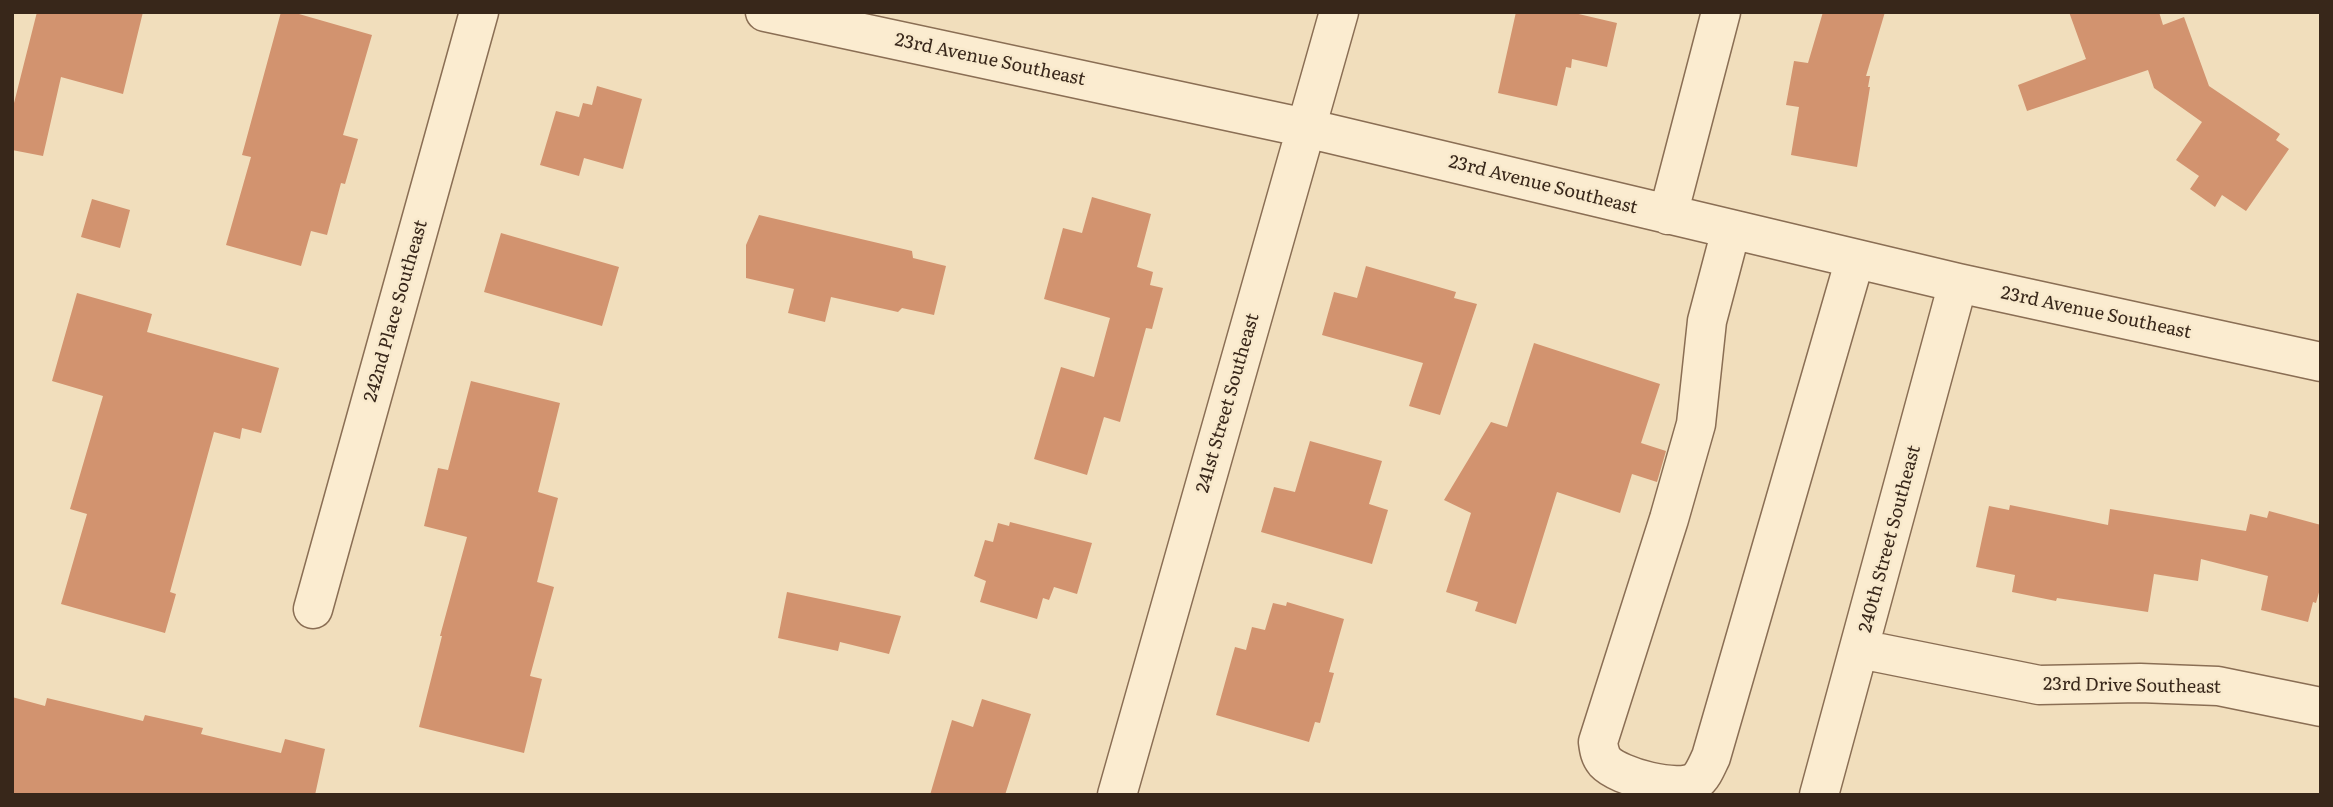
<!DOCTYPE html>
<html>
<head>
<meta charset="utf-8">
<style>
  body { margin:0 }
  #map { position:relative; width:2333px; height:807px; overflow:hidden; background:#f1debc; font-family:Literata,serif }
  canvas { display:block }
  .frame { position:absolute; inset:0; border:14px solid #38271a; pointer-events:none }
</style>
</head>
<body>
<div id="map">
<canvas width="2333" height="807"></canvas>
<div class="frame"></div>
</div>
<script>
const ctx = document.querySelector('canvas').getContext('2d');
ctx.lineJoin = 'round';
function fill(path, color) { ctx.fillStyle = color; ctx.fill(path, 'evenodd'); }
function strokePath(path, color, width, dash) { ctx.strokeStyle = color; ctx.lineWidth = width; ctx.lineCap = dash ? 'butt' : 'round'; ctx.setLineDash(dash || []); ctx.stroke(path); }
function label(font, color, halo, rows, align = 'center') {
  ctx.font = font + ' Literata,serif'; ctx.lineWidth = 5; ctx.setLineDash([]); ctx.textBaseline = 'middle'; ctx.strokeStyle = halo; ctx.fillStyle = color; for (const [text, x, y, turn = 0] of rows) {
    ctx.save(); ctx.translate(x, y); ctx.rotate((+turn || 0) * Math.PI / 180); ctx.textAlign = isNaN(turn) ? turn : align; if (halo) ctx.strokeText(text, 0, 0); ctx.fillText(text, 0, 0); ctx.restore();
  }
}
const building = new Path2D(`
  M37,12H143L123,94L61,77L43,156L12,150V111Z
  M281,12H292L372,35L343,135L358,139L345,184L341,183L327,235L311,231L301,266L226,245L251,157L242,155Z
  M1516,12H1570L1617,23L1607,67L1572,59L1571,68L1566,67L1557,106L1498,93Z
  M1823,12H1885L1866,76H1870L1868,87H1870L1857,167L1791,155L1799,107L1786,105L1794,61L1808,63Z
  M2069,12H2159L2163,25L2184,17L2209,86L2280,134L2276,140L2289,149L2246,211L2222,195L2215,207L2190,189L2199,176L2176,160L2202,122L2154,88L2148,70L2027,111L2018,85L2086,59Z
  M597,86L642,99L623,169L584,158L579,176L540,165L556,111L579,117L583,103L592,105Z
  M1092,197L1151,214L1137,267L1153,272L1150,285L1163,288L1152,329L1146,328L1120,422L1104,417L1087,475L1034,459L1061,367L1094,377L1110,318L1044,299L1063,228L1082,233Z
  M92,199L130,210L120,248L81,237Z
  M759,215L912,251L913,258L946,266L934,315L902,308L898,312L831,297L825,322L788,313L794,289L746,278V245Z
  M501,233L619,267L602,326L484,292Z
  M1366,266L1456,292L1454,298L1477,304L1440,415L1409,406L1423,363L1322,335L1334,292L1357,298Z
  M77,293L152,314L147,332L279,368L261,433L242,428L240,439L214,432L170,592L176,594L165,633L61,604L87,514L70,509L103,396L52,381Z
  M1534,343L1660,384L1641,443L1666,451L1657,482L1632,474L1620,513L1557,492L1516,624L1475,611L1478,602L1446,592L1471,513L1444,500L1491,422L1507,427Z
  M471,381L560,403L538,492L558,498L537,582L554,587L530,676L542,679L524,753L419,727L442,636H440L467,537L424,526L438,468L448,470Z
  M1310,441L1382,461L1369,504L1388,510L1372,564L1261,532L1274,487L1295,492Z
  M2010,505L2108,525L2110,509L2246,531L2250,514L2267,518L2269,511L2321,525V585L2316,603L2313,602L2308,622L2261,610L2268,576L2201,559L2198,581L2154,574L2148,612L2057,598L2056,601L2012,592L2015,575L1976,567L1989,506L2009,510Z
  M1010,522L1092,543L1077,594L1054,587L1049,600L1043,598L1037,619L980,602L986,581L974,576L985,540L993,542L998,523L1009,526Z
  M787,592L901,616L889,654L840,642L838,651L778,638Z
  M1287,602L1344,619L1329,672L1334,673L1320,723L1315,722L1309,742L1216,715L1235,647L1246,650L1252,627L1265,630L1273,603L1286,606Z
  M12,697L45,706L47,698L143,721L145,715L203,728L201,734L281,753L285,739L325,749L315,795H12Z
  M982,699L1031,714L1005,795H930L952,720L973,727Z`);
const minor = new Path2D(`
  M765,12L1306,128L1958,283L2321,362
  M1668,215L1721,12
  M1731,230L1707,321L1696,424L1669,519L1598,742C1599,750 1600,756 1605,762C1619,777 1679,793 1696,781C1703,776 1707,765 1711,757L1855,259
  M313,609L479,12
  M1860,649L2039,685L2140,683L2218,686L2321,707
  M1117,795L1339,12
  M1819,795L1958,283`);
const streetNames = [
  ["23rd Avenue Southeast",990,60,12],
  ["23rd Avenue Southeast",1543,185,14],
  ["242nd Place Southeast",396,311,-74],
  ["23rd Avenue Southeast",2096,313,12],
  ["241st Street Southeast",1228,403,-74],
  ["240th Street Southeast",1890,539,-75],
  ["23rd Drive Southeast",2132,686,1]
];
fill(building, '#d2936f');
strokePath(minor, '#8a6e54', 41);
strokePath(minor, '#fbecd0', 38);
label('18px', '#38271a', '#f8e9cc', streetNames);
</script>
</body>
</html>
